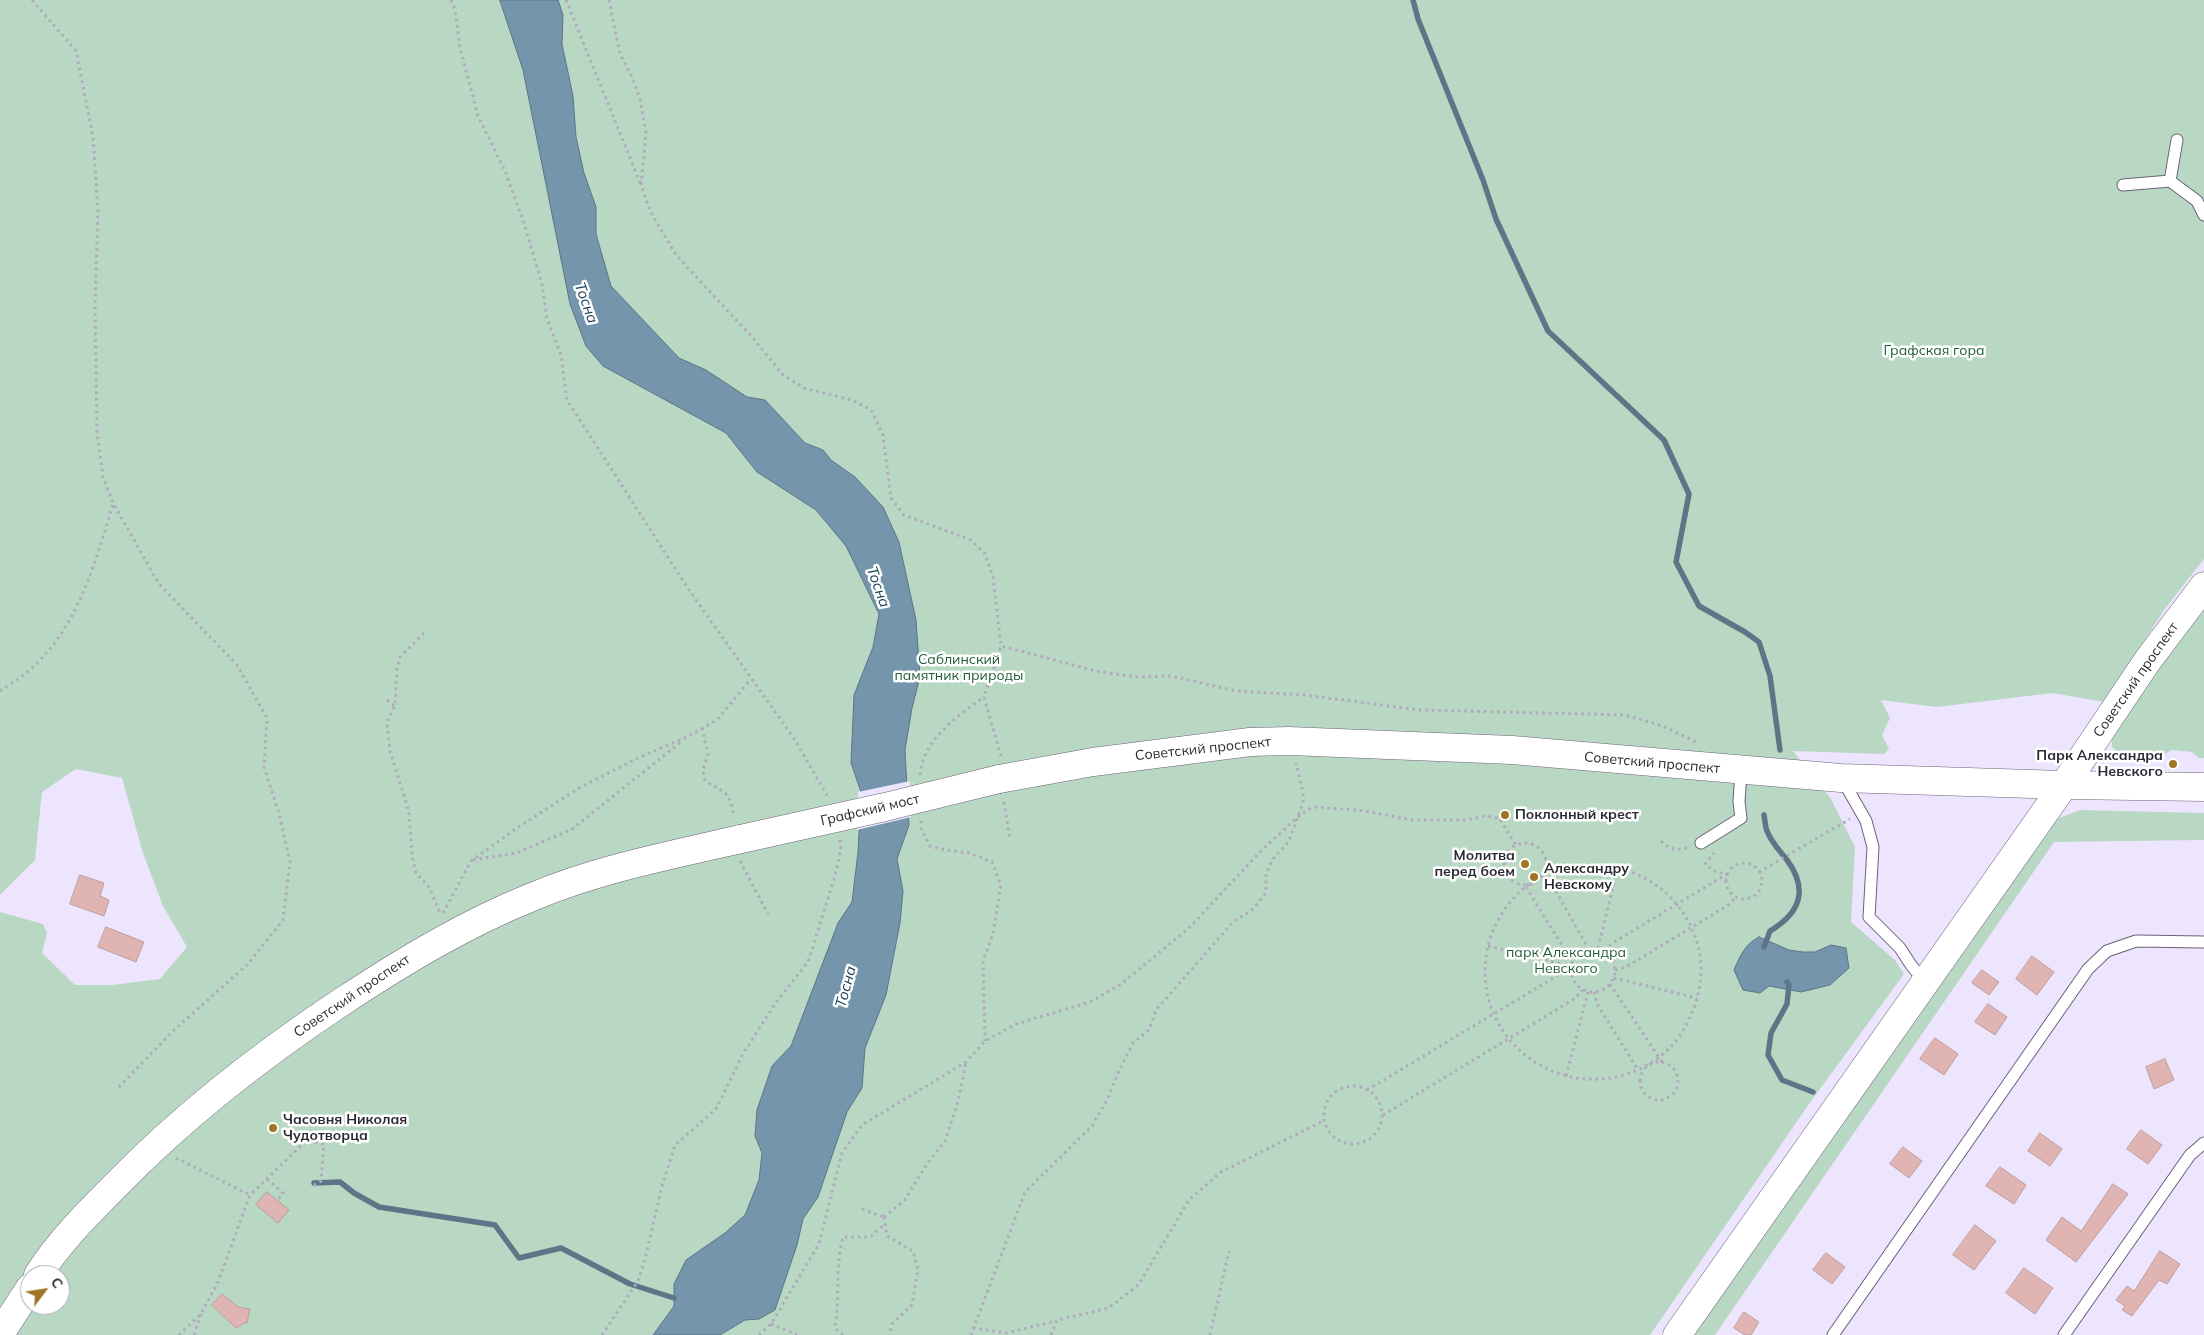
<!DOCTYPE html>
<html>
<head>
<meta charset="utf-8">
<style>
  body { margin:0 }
  #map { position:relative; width:2204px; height:1335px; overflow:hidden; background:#ede4fd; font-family:Mulish,sans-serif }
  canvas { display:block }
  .north { position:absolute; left:20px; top:1265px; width:50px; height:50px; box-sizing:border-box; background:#fff; border:1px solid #aba9ad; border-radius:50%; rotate:59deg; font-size:14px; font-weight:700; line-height:20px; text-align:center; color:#2c2932 }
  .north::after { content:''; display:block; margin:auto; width:18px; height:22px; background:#9e7523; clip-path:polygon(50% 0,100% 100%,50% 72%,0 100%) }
</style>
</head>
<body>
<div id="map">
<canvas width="2204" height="1335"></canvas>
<div class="north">С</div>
</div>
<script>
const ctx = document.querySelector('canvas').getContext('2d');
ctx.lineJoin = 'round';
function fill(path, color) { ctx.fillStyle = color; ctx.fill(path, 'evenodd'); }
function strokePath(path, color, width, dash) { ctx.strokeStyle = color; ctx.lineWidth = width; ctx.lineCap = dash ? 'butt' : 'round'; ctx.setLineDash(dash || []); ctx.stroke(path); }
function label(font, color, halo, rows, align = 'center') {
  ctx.font = font + ' Mulish,sans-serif'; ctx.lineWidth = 5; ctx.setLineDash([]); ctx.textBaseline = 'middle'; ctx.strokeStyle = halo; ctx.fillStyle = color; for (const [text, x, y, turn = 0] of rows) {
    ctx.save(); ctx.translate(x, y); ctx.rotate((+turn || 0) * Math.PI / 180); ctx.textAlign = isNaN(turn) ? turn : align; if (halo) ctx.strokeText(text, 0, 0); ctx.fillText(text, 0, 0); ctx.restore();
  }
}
const green = new Path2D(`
  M0,0H2204V559L2164,610L2105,702L2052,693L1937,707L1881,700L1890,718L1882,735L1889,749L1884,754L1793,751L1831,799L1855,847L1851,922L1895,960L1904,974L1809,1104L1650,1335H0V912L43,924L47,933L42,953L75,985H113L160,979L187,947L163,906L143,853L122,778L76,769L42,792L35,860L0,895ZM30,1275H60V1305H30Z
  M2204,594V758H2199L2192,752L2172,750L2159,757L2124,759L2112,747V728Z
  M2080,810L2204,813V840L2054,842L1715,1335H1689L2042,832L2059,818Z`);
const water = new Path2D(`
  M500,0H558L563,15L562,44L573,96L576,137L584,173L596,207V234L611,286L679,358L706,370L747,397L765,400L805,443L823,450L831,460L855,477L883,507L899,542L916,620L920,677L912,708L905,750L909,825L897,859L903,891L900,923L886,995L865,1048L862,1088L847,1112L818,1197L803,1219L797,1245L775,1310L759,1319L745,1320L720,1335H653L674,1306V1284L686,1260L725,1233L745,1215L759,1180L762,1153L755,1136L757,1110L772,1066L791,1046L838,923L852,902L858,852L861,792L851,763L854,695L873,647L879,614L846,546L816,510L757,472L726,433L603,366L586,346L570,304L523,70Z
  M1759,937L1789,950L1803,952H1815L1831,945L1846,948L1849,968L1830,985L1801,992L1769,986L1760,993L1743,990L1734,970C1740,956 1745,944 1759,937Z`);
const pier = new Path2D(`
  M910,781L911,817L857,830L858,792Z`);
const stream = new Path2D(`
  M1413,0L1418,19L1483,180L1496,219L1548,331L1664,440L1689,494L1676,562L1699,606L1745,632L1759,642L1770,676L1780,750
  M1764,815C1765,820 1765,826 1767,831C1771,842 1780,851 1787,860C1809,890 1800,913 1770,931L1764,947
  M1787,982L1789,985L1787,1004L1771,1033L1768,1055L1782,1080L1813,1092
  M314,1183L340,1182L354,1193L379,1207L495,1225L519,1258L561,1248L630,1284L674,1298`);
const building = new Path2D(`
  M80,875L104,883L100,896L109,900L104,916L70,904Z
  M106,927L144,942L136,962L98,947Z
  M2032,956L2054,972L2037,995L2016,979Z
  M1982,970L1999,982L1989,995L1972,983Z
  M1988,1004L2007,1017L1995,1035L1975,1022Z
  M1935,1038L1958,1054L1944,1075L1920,1059Z
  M2165,1059L2174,1080L2154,1089L2146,1067Z
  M2141,1130L2162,1145L2148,1164L2127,1149Z
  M2040,1133L2062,1149L2050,1166L2028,1151Z
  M1903,1147L1922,1161L1909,1178L1890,1164Z
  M2000,1167L2026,1185L2014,1204L1986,1186Z
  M2113,1184L2128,1194L2076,1262L2046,1240L2062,1217L2081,1231Z
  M267,1192L289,1210L278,1223L256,1205Z
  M1975,1225L1996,1241L1974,1270L1953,1255Z
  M2160,1251L2180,1264L2167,1284L2159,1280L2132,1316L2122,1310L2125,1306L2116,1300L2127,1286L2134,1291Z
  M1826,1253L1845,1267L1832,1284L1813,1270Z
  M2024,1268L2053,1288L2035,1314L2006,1293Z
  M222,1294L238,1307L250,1309L247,1323H244L236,1328L212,1305Z
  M1744,1312L1759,1322L1751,1335H1745L1734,1328Z`);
const path = new Path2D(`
  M32,0L76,51L93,136L98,211L95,305L97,432L103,477L113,503L159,584L237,665L267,718L264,767L279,813L290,862L283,920L247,965L174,1030L118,1088
  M451,0L455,10L460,48L478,116L505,171L524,223L542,284L547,319L561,355L567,400L689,590L795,740L828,797
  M566,0L641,185
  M609,0L620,54L632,77L640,99L646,133L641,185L650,211L676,255L753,338L782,374L804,388L852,400L871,410L883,435L891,498L904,515L971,540L985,554L993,577L1001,646
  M424,633L400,657L397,669L395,706L387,722L390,751L409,812L412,857L416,873L429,887L441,915
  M0,691C11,683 24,676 34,666C79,624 96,560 113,504
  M387,700L394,706
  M702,728L708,754L703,770L705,781C726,793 730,792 734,817
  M1001,756L984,697L1001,646L1100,672L1137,677L1171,676L1236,691L1305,695L1420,710L1625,715L1663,726L1696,742
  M920,775C923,740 957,716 984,697
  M1004,802L1010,840
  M921,821V829L930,846L946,850L969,853L992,862L1001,885L993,934L983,961L985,1041
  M1661,841C1670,849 1677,852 1689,847
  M1504 864a21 21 0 1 1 42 0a21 21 0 1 1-42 0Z
  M473,860L516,853L571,830L682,741
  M740,861L768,914
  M1726 881a18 18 0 1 1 36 0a18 18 0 1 1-36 0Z
  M1759,872L1850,819
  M1546,874L1588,948
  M1529,884C1511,898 1497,917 1490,939C1460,1040 1573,1119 1658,1058C1674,1047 1685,1030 1692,1013C1732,918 1631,832 1541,877
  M1526,887L1566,952L1573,959
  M443,913L471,861L517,828L579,788L640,757L687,737L717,720L751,679
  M1488,946L1570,966
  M1571 970a22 22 0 1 1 44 0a22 22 0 1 1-44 0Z
  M1598,948L1618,867
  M1605,951L1611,944L1727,874L1716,872L1705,864L1714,853
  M1615,970L1626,967L1727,906L1735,898
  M1614,978L1697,998
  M1610,984L1662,1062
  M1594,992L1597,1004L1638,1070
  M1640 1081a19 19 0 1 1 38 0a19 19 0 1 1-38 0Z
  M1566,1076L1588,992
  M1324 1115a29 29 0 1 1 58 0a29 29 0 1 1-58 0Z
  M1367,1090L1560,974L1570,973
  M1383,1115L1574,999L1583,990
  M176,1158L250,1195
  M267,1179L283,1193L278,1200
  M862,1209L884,1217
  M884,1217L904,1201L925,1167L945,1141L958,1102L966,1062
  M884,1217L887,1236L913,1251L918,1270L912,1305L892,1324L889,1335
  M771,1324L798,1335
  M973,1328L1006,1333L1056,1321
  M179,1335L201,1314L218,1282L250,1195L307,1140L324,1144L321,1181L314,1185
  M194,1335L201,1314
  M602,1335L638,1281L645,1259L662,1186L675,1145L716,1109L742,1056L774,1005L808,962L835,876L841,849L840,838
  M759,1335L771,1324L819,1244L842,1153L862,1125L966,1062L985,1041L1016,1024L1090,1002L1120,985L1188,929L1261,851L1300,815L1313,807L1365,811L1413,820H1466L1485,816L1499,818L1516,845
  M843,1335L835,1328C840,1298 835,1267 843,1237H870L885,1224
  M971,1335L1025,1192L1092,1126L1108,1098L1118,1073L1133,1043L1149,1030L1156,1010L1233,922L1252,910L1266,893V875L1272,860L1289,841L1303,803V792L1296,763
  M1051,1335L1057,1320L1109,1308L1139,1284L1189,1200L1221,1172L1325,1120
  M1210,1335L1229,1251`);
const service = new Path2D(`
  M2177,140L2170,181L2197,201L2204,215
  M2123,185L2170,181
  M1842,779L1866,821L1873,847L1869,917L1900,948L1911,965L1924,981
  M1701,843L1741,818L1739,802L1741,771
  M1833,1335L2088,969L2107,951L2136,941L2204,942
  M2064,1335L2190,1155L2204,1143`);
const tertiary = new Path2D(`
  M1677,1335L2064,785L2148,660L2204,586`);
const secondary = new Path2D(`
  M999,779L1093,762L1250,742L1289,741L1512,750L1841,778L2064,785L2204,787
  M38,1275C59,1242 88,1213 116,1185C185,1114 260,1056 343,1001C404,961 465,924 532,897C599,869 671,855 741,839
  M0,1334L30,1288`);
const secondaryBridge = new Path2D(`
  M741,839L885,807L999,779`);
const markers = [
  [2173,764,5,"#9e7523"],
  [1505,815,5,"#9e7523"],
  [1525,864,5,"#9e7523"],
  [1534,877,5,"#9e7523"],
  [273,1128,5,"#9e7523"]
];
const parkNames = [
  ["Графская гора",1934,351],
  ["Саблинский",959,660],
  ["памятник природы",959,676],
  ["парк Александра",1566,953],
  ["Невского",1566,969]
];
const streetNames = [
  ["Советский проспект",2136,680,-55],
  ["Советский проспект",1203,749,-6],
  ["Советский проспект",1652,763,5],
  ["Графский мост",870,810,-13],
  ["Советский проспект",352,996,-34]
];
const poiNames = [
  ["Парк Александра",2163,756,"right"],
  ["Невского",2163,772,"right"],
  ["Поклонный крест",1515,815],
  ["Молитва",1515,856,"right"],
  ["перед боем",1515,872,"right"],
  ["Александру",1544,869],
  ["Невскому",1544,885],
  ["Часовня Николая",283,1120],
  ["Чудотворца",283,1136]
];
const waterNames = [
  ["Тосна",586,303,70],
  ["Тосна",878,587,70],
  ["Тосна",846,987,-75]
];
fill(green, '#b9d8c3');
fill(water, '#7495ab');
strokePath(water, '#5e7587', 1);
fill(pier, '#ede4fd');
strokePath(stream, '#5e7587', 5.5);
fill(building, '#dfb4b2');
strokePath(building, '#bc9e9c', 1);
strokePath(service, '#6b6278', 13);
strokePath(tertiary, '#6b6278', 29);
strokePath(secondary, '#6b6278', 29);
strokePath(path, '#b0a9bd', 3, [2.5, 4]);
strokePath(service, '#fff', 11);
strokePath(tertiary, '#fff', 28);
strokePath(secondary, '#fff', 28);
strokePath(secondaryBridge, '#6b6278', 29, []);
strokePath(secondaryBridge, '#fff', 28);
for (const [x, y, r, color] of markers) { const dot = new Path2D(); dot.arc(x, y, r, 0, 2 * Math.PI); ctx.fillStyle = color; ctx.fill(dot); strokePath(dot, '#fff', 2); }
label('14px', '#225b3c', '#fff', parkNames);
label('14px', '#2c2932', '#fff', streetNames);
label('bold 14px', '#2c2932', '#fff', poiNames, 'left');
label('italic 15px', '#133f57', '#fff', waterNames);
</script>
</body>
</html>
